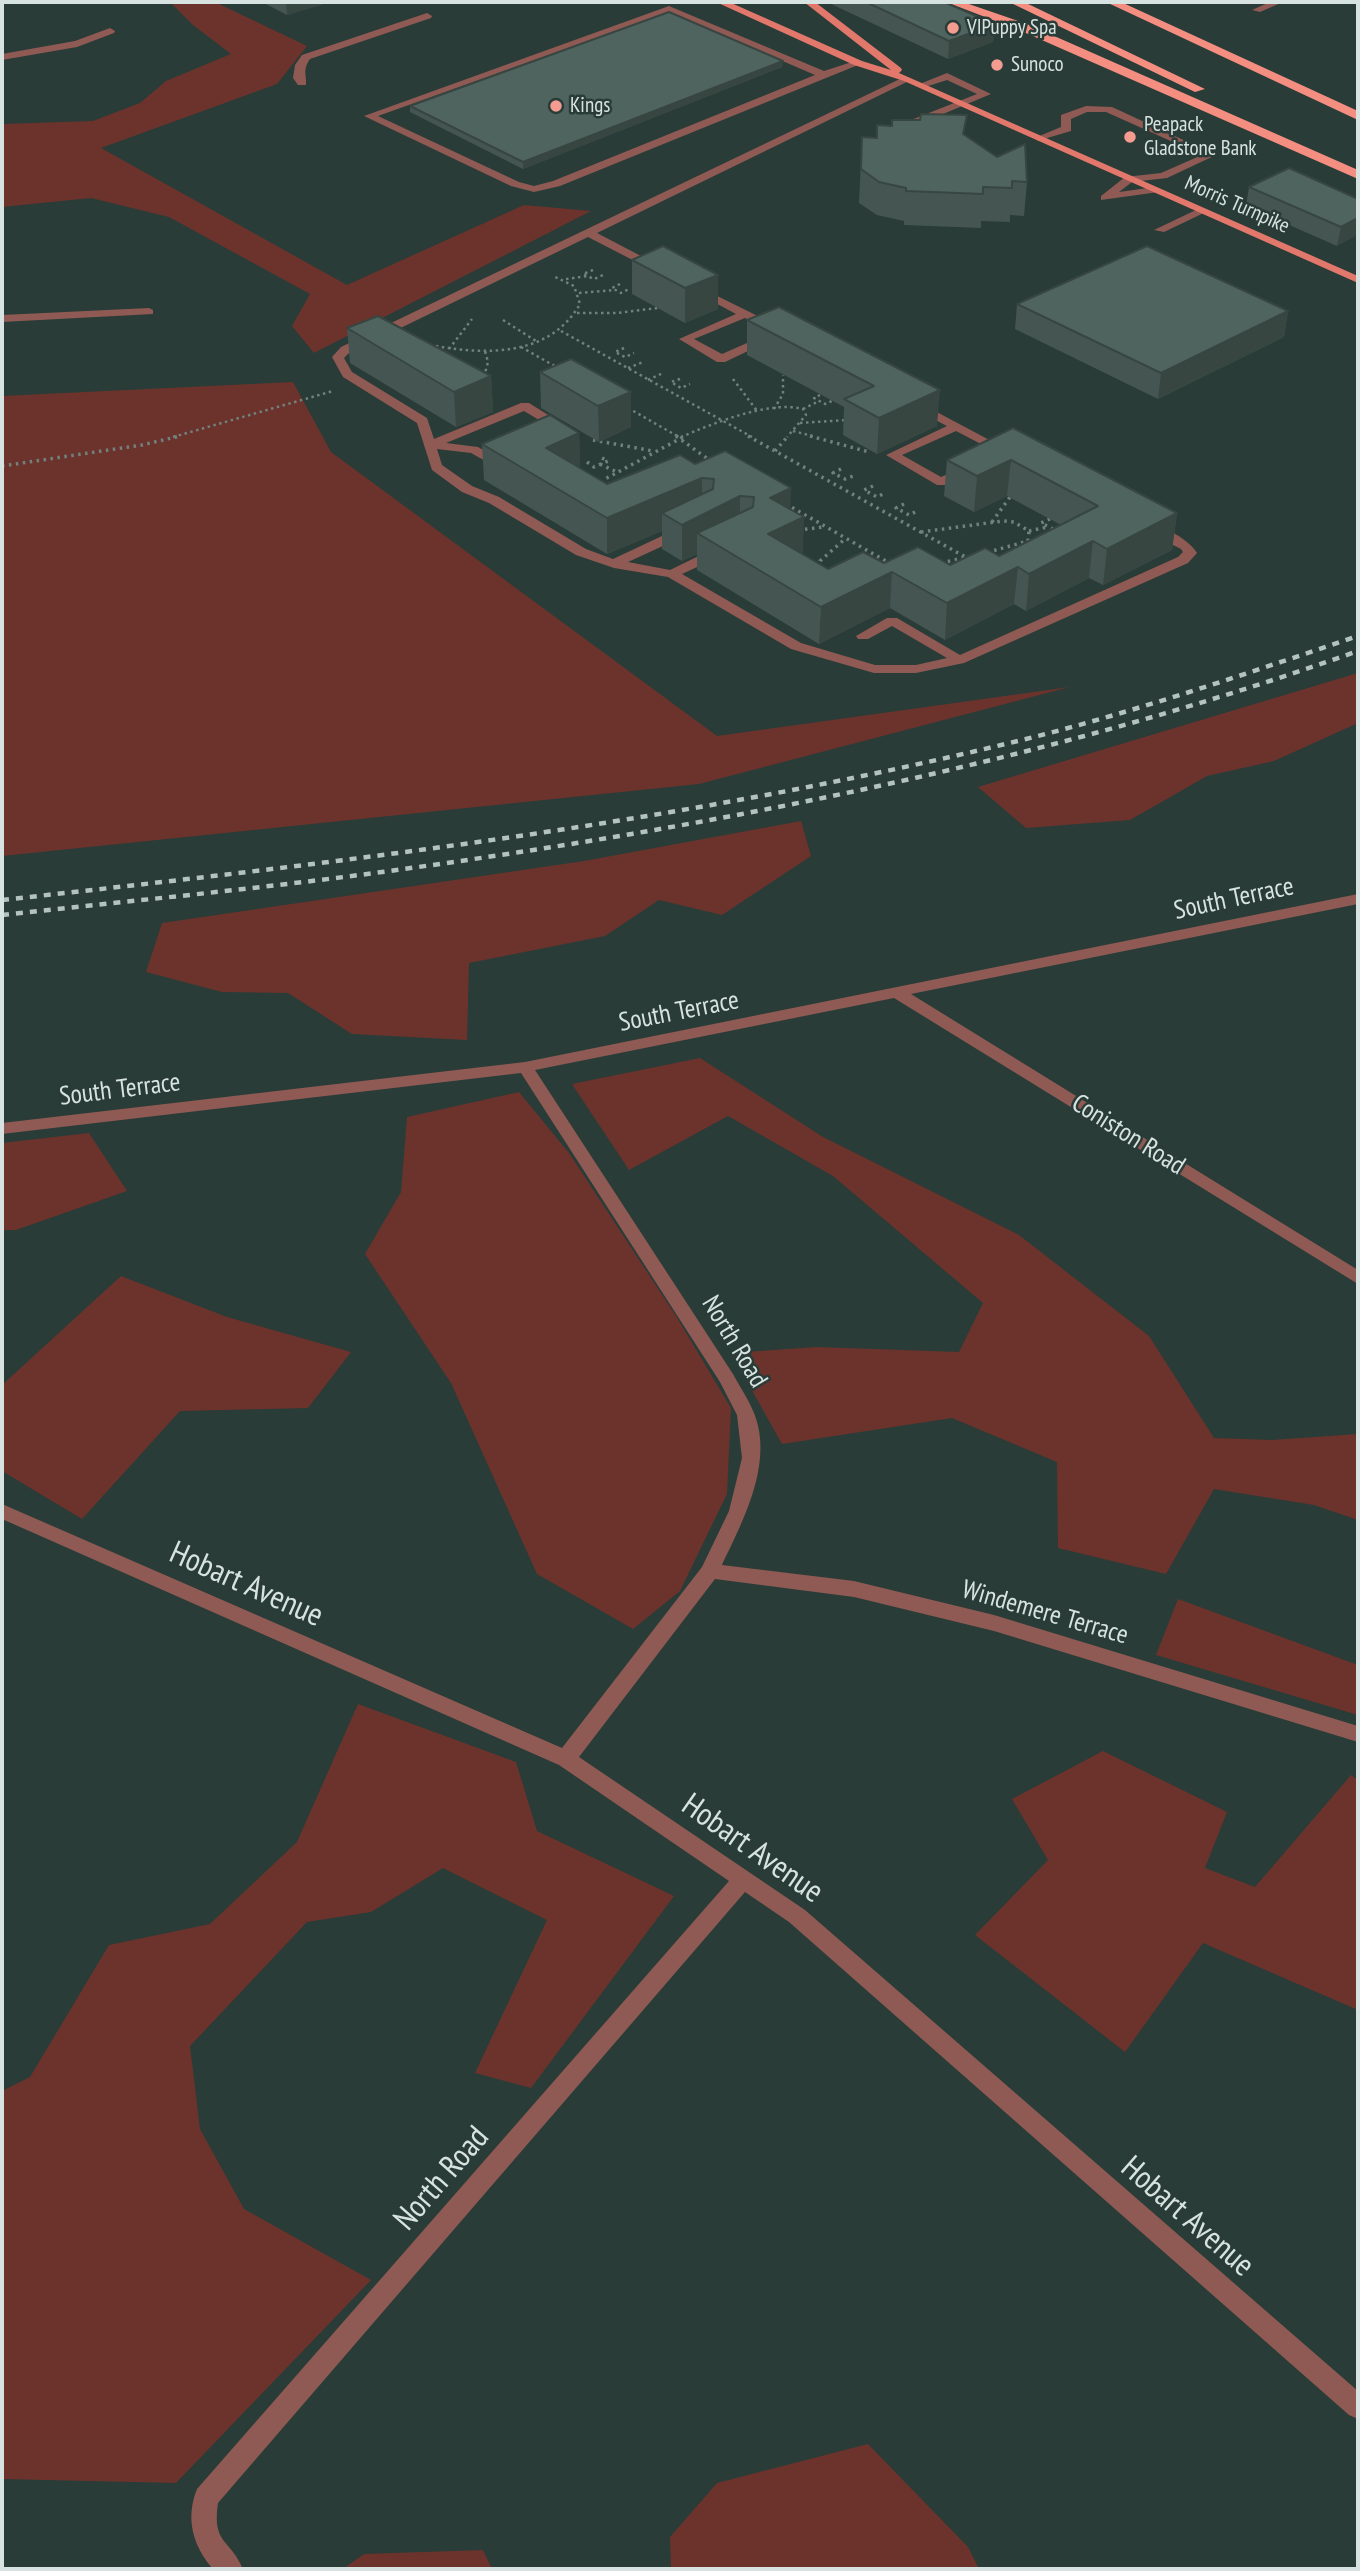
<!DOCTYPE html>
<html>
<head>
<meta charset="utf-8">
<style>
  body { margin:0 }
  #map { position:relative; width:1360px; height:2571px; overflow:hidden; background:#293c38; font-family:"PT Sans Narrow",sans-serif }
  canvas { display:block }
  .frame { position:absolute; inset:0; border:4px solid #d7e3e0; pointer-events:none }
</style>
</head>
<body>
<div id="map">
<canvas width="1360" height="2571"></canvas>
<div class="frame"></div>
</div>
<script>
const ctx = document.querySelector('canvas').getContext('2d');
ctx.lineJoin = 'round';
function fill(path, color) { ctx.fillStyle = color; ctx.fill(path, 'evenodd'); }
function strokePath(path, color, width, dash) { ctx.strokeStyle = color; ctx.lineWidth = width; ctx.lineCap = dash ? 'butt' : 'round'; ctx.setLineDash(dash || []); ctx.stroke(path); }
function label(font, color, halo, rows, align = 'center') {
  ctx.font = font + ' "PT Sans Narrow",sans-serif'; ctx.lineWidth = 5; ctx.setLineDash([]); ctx.textBaseline = 'middle'; ctx.strokeStyle = halo; ctx.fillStyle = color; for (const [text, x, y, turn = 0] of rows) {
    ctx.save(); ctx.translate(x, y); ctx.rotate((+turn || 0) * Math.PI / 180); ctx.textAlign = isNaN(turn) ? turn : align; if (halo) ctx.strokeText(text, 0, 0); ctx.fillText(text, 0, 0); ctx.restore();
  }
}
const green = new Path2D(`
  M170,2H215L307,46L277,84L101,148L347,285L524,205L591,211L314,353L292,326L310,294L169,217L91,198L2,207V124L93,121L140,103L166,81L231,54L193,25Z
  M293,382L331,452L717,736L1070,687L699,784L2,856V396Z
  M1358,673V723L1274,761L1207,776L1130,820L1026,828L978,787Z
  M801,821L811,856L722,915L659,900L605,936L469,963L467,1040L352,1034L288,993L222,992L146,972L162,923L584,861Z
  M700,1058L823,1137L1019,1235L1149,1336L1214,1438L1272,1440L1358,1434V1520L1314,1505L1214,1489L1166,1574L1058,1548L1057,1462L952,1418L782,1444L731,1353L817,1347L959,1352L983,1303L833,1176L728,1116L629,1170L572,1084Z
  M519,1092L569,1153L676,1316L731,1408L727,1494L680,1591L633,1629L537,1574L451,1383L365,1254L401,1192L407,1117Z
  M89,1133L127,1191L16,1230H2V1143Z
  M121,1276L227,1317L351,1352L308,1408L180,1411L82,1519L2,1471V1385Z
  M1178,1599L1358,1665V1715L1156,1655Z
  M358,1704L516,1762L537,1831L674,1896L531,2088L475,2073L547,1920L443,1868L371,1912L307,1922L190,2046L200,2129L244,2209L371,2280L176,2483L2,2479V2091L30,2077L109,1945L210,1924L297,1842Z
  M1103,1751L1227,1812L1205,1868L1255,1887L1351,1775L1358,1780V2010L1203,1943L1125,2052L975,1935L1048,1860L1012,1799Z
  M868,2444L968,2547L979,2569H671L670,2537L717,2483Z
  M483,2550L492,2569H343L364,2554Z`);
const pathFar1 = new Path2D(`
  M593,270L583,274L594,279L603,275
  M566,279L588,276
  M620,284L612,288L621,293L629,289
  M579,293L616,290
  M577,313H617L658,308
  M503,320L536,341
  M561,331L752,437
  M430,345C484,355 549,358 580,304L574,286L553,276
  M521,347L560,369
  M624,348L615,352L625,357L634,353
  M449,349L472,319
  M628,368L643,362
  M484,377L488,362L485,351
  M680,379L671,382L681,388L690,384
  M733,379L758,412
  M648,380L663,373
  M820,395L814,398L825,404L832,401
  M628,408L679,437
  M774,409L783,394V375
  M803,409L819,401
  M800,423L847,420
  M793,431L816,437
  M173,437L333,391
  M681,437C712,424 769,400 803,409L806,415L787,437`);
const path = new Path2D(`
  M676,436L712,462
  M748,436L969,559
  M810,436L869,452
  M593,440L653,451
  M775,451L788,436
  M587,462L594,467L608,461L600,457
  M600,464L617,472
  M2,466L142,445L180,436
  M841,469L833,473L845,479L853,476
  M603,484L605,479L685,436
  M873,486L864,490L877,497L885,493
  M786,504L891,564
  M904,504L896,508L909,515L917,511
  M1050,519L1041,523L1053,529L1057,527
  M992,522L1010,497
  M798,530L824,527
  M1029,531L1048,527
  M921,532L1003,521L1014,522L1029,531L1028,541L985,553
  M941,563L967,557
  M819,568L820,561L846,538`);
const minor = new Path2D(`
  M1270,2H1283L1260,12L1252,10Z
  M669,6L824,71L858,60L863,63L560,186L534,192L511,186L364,116ZM669,12L815,75L553,181L534,186L519,182L378,116Z
  M427,13L432,16L431,18L310,59C302,70 307,76 306,85H298L293,78L295,65L302,55Z
  M110,28L115,31L114,33L77,47L2,60V54L75,41Z
  M947,73L991,94L919,124H911V120L977,94L947,80L922,88L917,85Z
  M904,77L913,79L597,233L660,266V270H652L588,237L349,353L344,358L352,372L427,418L434,439L521,403H529L577,433L498,468L471,453L437,449L442,465L472,486L499,497L586,549L613,559L679,528H689V534L628,562L670,570L711,550H721V556L682,574L801,643L875,665H916L947,658L892,626L868,639H858L856,636L887,618H897L960,655L1178,557L1183,552L1181,549L1147,532V526C1163,524 1189,540 1197,553L1188,563L964,663L916,673H874L791,649L668,577L614,568L576,555L489,503L462,492L432,470L417,423L343,377L332,357L341,347ZM524,411L561,433L499,459L478,447L446,443Z
  M1086,106L1112,107L1216,155L1167,178L1132,182L1119,192L1155,187L1160,190L1159,192L1101,200V196L1125,177L1161,173L1202,155L1106,112H1087L1071,119V131L1037,141V137L1061,127V115Z
  M1198,209L1208,211L1164,232L1154,230Z
  M697,286L778,326L780,329L770,332L745,318L694,339L722,354L763,336L773,339L725,362H717L679,339L736,314L693,291V287Z
  M149,308L153,310V314L2,322V315Z
  M916,401L1012,452L1002,455L956,431L902,455L941,477L965,467L971,471L945,485H937L886,455L947,426L912,408V402Z
  M1358,894V904L911,994L1358,1270V1284L894,998L535,1070L733,1374C740,1387 749,1400 754,1413C774,1463 743,1521 722,1565L854,1581L994,1615L1358,1726V1742L994,1631L854,1597L715,1579L579,1757L805,1910L1358,2391V2419L1349,2415L789,1922L745,1892L218,2503C212,2545 230,2538 243,2569H213C193,2546 185,2519 197,2489L729,1881L559,1765L2,1519V1504L562,1748L702,1567L729,1511L742,1458L737,1415L720,1382L521,1073L2,1134V1123L525,1062Z`);
const major = new Path2D(`
  M716,2H729L862,61L891,70L804,2H815L901,68L902,70L899,73L1358,276V283L904,81L854,65Z`);
const highway = new Path2D(`
  M946,2H963L1027,24L1358,170V179L1019,30Z
  M1009,2H1024L1205,89L1195,92Z
  M1106,2H1121L1358,111V120Z`);
const rail = new Path2D(`
  M2,900C346,862 689,822 1026,739C1138,711 1248,673 1358,636
  M2,915C129,901 256,889 382,872C713,827 1043,763 1358,651`);
const wall = new Path2D(`
  M262,2H330L287,15Z
  M827,2H944L995,24L993,42L948,59Z
  M783,61L782,67L523,169L410,112V106Z
  M892,120L966,136L1027,182L1024,216L1010,215V222L981,221V228L904,225V221L877,215L859,203L862,137L876,138L891,126Z
  M1249,187L1358,199L1337,246L1246,206Z
  M663,246L718,309L685,323L632,294V260Z
  M1017,304L1288,311L1284,337L1158,399L1015,329Z
  M779,307L937,426L877,454L843,435L844,407L747,355V320Z
  M347,328L491,376L493,412L456,427L350,363Z
  M540,372L631,392V427L599,442L541,408Z
  M1013,428L1177,513L1172,550L1103,585L1089,578L1026,611L1014,604L945,640L890,608L819,644L697,570V554L682,561L662,549V531L607,554L484,480L482,444L579,433L580,468L607,484L695,464L790,510L803,554L828,569L884,563L950,565L999,556L1061,525L1007,496L974,512L944,496L947,460Z`);
const shadedWall = new Path2D(`
  M286,2H330L287,15Z
  M995,24L993,42L948,59L949,41Z
  M783,61L782,67L523,169V162Z
  M1358,218V235L1337,246L1341,227Z
  M718,275V309L685,323V288Z
  M1288,311L1284,337L1158,399L1161,373Z
  M491,376L493,412L456,427L454,392Z
  M940,390L937,426L877,454L879,418Z
  M631,392V427L599,442L598,406Z
  M579,433L580,469L547,484L546,448Z
  M1011,460L1007,496L974,512L977,476Z
  M702,478V514L662,513V531L607,554V518Z
  M791,488L790,524L804,517L803,554L768,571L770,498Z
  M740,496V533H697V554L682,561V525Z
  M1177,513L1172,550L1103,585L1107,549Z
  M1093,541L1089,578L1026,611L1029,574Z
  M1018,567L1014,604L945,640L947,603Z
  M892,572L890,608L819,644L821,607Z`);
const building = new Path2D(`
  M866,2H944L995,24L949,41Z
  M669,12L783,61L523,162L410,106Z
  M921,114L967,115L963,134L997,157L1025,144L1027,182L1012,181V188L983,187V194L906,191V188L879,182L861,169L862,137L877,138V125L892,126V120H920Z
  M1289,168L1358,199V218L1341,227L1249,187Z
  M663,246L718,275L685,288L632,260Z
  M1147,246L1288,311L1161,373L1017,304Z
  M779,307L940,390L879,418L844,399L874,386L747,320Z
  M378,316L491,376L454,392L347,328Z
  M571,359L631,392L598,406L540,372Z
  M550,415L579,433L546,448L607,484L680,455L695,464L725,451L791,488L770,498L804,517L768,534L828,569L863,552L884,563L918,547L950,565L985,548L999,556L1098,506L1011,460L977,476L947,460L1013,428L1177,513L1107,549L1093,541L1029,574L1018,567L947,603L892,572L821,607L697,533L753,507L754,497L740,496L682,525L662,513L713,489L714,479L702,478L607,518L482,444Z`);
const markers = [
  [953,28,7,"#f59c91"],
  [997,65,7,"#f59c91"],
  [556,106,7,"#f59c91"],
  [1130,137,7,"#f59c91"]
];
const farPoinames = [
  ["VIPuppy Spa",967,28],
  ["Sunoco",1011,65],
  ["Kings",570,106],
  ["Peapack",1144,125],
  ["Gladstone Bank",1144,149]
];
const farStreetnames = [
  ["Morris Turnpike",1237,205,24]
];
const streetNames = [
  ["South Terrace",1234,899,-12],
  ["South Terrace",679,1012,-11],
  ["South Terrace",120,1090,-7],
  ["Coniston Road",1128,1135,32],
  ["North Road",734,1342,59],
  ["Windemere Terrace",1045,1613,16]
];
const nearStreetnames = [
  ["Hobart Avenue",246,1585,24],
  ["Hobart Avenue",752,1849,35],
  ["North Road",442,2179,-49],
  ["Hobart Avenue",1187,2217,41]
];
fill(green, '#6c332c');
strokePath(pathFar1, '#71817e', 2.5, [2.5, 3.5]);
strokePath(path, '#71817e', 3.5, [2.5, 4.5]);
fill(minor, '#8f5a53');
fill(major, '#e2786b');
fill(highway, '#f48e81');
strokePath(rail, '#b5c3bf', 4.5, [7, 7]);
fill(wall, '#455652');
fill(shadedWall, '#384642');
fill(building, '#50645f');
strokePath(building, '#384642', 2);
for (const [x, y, r, color] of markers) { const dot = new Path2D(); dot.arc(x, y, r, 0, 2 * Math.PI); ctx.fillStyle = color; ctx.fill(dot); strokePath(dot, '#293c38', 2.5); }
label('21px', '#d7e3e0', '#293c38', farPoinames, 'left');
label('21px', '#d7e3e0', '#293c38', farStreetnames);
label('26px', '#d7e3e0', '#293c38', streetNames);
label('32px', '#d7e3e0', '#293c38', nearStreetnames);
</script>
</body>
</html>
